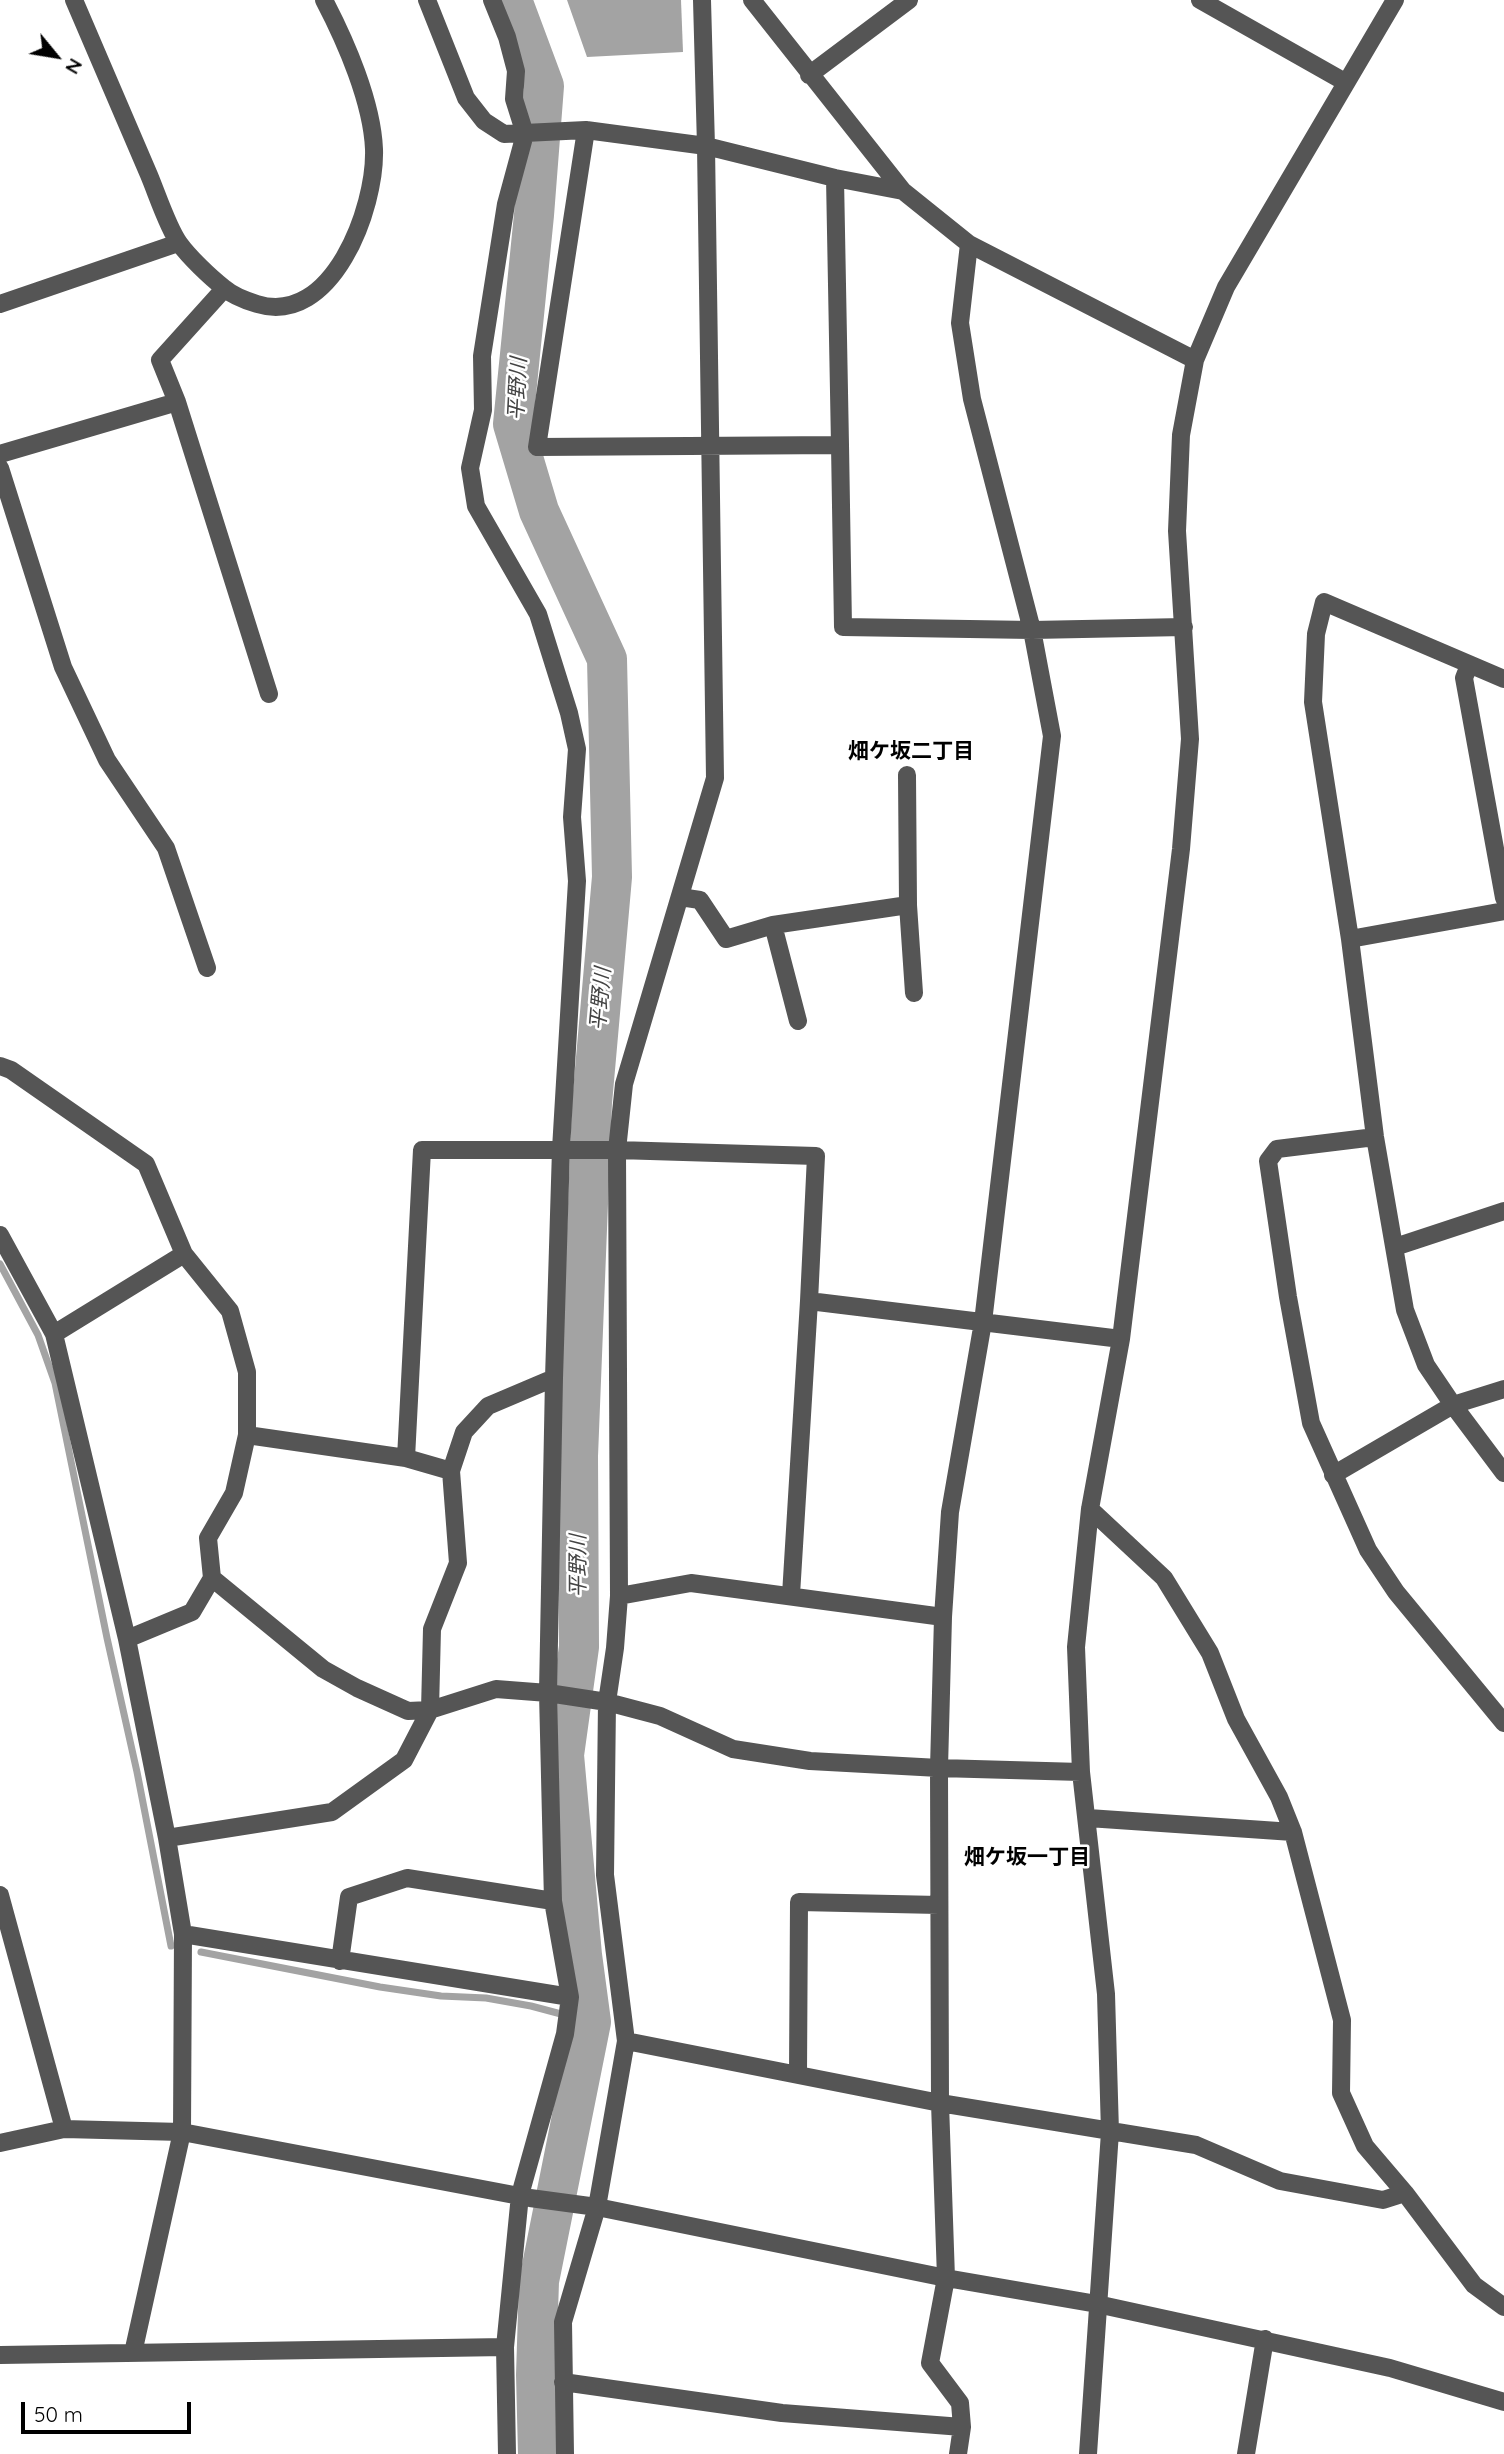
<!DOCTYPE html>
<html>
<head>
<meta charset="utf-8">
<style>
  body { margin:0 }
  #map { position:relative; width:1504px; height:2454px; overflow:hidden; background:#fff; font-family:Quicksand,sans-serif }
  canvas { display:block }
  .north { position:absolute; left:21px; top:21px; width:70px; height:70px; -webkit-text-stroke:5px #fff; paint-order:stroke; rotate:120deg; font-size:19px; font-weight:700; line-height:28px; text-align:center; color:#000 }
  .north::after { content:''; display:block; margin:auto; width:24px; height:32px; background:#000; clip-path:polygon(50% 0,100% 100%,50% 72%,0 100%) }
  .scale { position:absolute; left:21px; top:2402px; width:170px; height:32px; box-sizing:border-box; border:4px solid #000; border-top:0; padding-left:9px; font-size:21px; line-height:24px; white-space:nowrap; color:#000; -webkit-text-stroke:5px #fff; paint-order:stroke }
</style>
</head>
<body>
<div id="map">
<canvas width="1504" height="2454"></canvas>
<div class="north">N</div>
<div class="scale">50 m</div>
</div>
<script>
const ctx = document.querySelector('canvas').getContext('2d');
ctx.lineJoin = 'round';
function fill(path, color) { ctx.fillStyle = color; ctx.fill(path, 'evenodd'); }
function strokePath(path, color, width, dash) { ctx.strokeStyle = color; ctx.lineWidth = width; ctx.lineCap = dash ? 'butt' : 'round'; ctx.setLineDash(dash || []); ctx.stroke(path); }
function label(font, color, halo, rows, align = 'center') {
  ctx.font = font + ' Quicksand,"Noto Sans JP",sans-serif'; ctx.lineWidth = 5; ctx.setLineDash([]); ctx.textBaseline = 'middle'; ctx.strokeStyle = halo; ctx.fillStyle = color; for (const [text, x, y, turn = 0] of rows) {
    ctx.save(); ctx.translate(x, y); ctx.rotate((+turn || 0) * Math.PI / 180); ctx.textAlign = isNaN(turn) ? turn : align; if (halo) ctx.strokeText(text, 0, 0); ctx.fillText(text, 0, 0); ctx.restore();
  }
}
const water = new Path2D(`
  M567,0H681L683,52L587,57Z`);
const stream = new Path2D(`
  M0,1264L38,1335L55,1383L107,1638L137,1772L171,1946
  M201,1952L380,1987L441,1996L486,1998L531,2006L591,2022`);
const river = new Path2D(`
  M512,0L544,86L534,215L513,424L539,511L607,659L612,877L592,1103L578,1456L579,1647L564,1755L582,1955L591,2022L539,2281L536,2375L538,2454`);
const minor = new Path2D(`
  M74,0C99,58 124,117 149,175C157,194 168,228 179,243C189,257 210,277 224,288C233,296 244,300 257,304C332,327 376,208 374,149C372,102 346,42 324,0
  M427,0L466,98L484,121L504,134L586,130L706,146L835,178L903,191
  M492,0L507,37L516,71L514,99L525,134L506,204L482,356L483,410L470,468L476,506L538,614L569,713L577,749L572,817L577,881L561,1149L554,1378L548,1693L553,1901L570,1997L565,2034L520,2195L505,2347L507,2454
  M752,0L903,191L969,244L1195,360
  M1200,0L1345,82
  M809,75L909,0
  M586,130L537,447L840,445L835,178
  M224,289L160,360L177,402L269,694
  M0,304L178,243
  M840,445L843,627L1032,630L1184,627
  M0,454L177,402
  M0,468L63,667L107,760L166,848L207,968
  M1469,665L1464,678L1504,898
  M1504,679L1324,602L1316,634L1313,702L1350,939L1375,1137L1405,1310L1426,1365L1453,1405L1504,1473
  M907,775L908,905L914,993
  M680,897L700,900L726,939L773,925L908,905
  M773,925L798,1021
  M1350,939L1504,911
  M0,1066L11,1070L146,1164L184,1254L230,1311L247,1372V1435L234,1493L208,1538L212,1578L323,1669L357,1688L408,1711L430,1710L496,1689L548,1693L607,1702L660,1716L733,1749L810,1761L939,1768L1081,1772
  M1375,1137L1277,1149L1268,1161L1288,1297L1311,1423L1368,1550L1396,1592L1504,1723
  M0,1235L54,1334L127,1639L167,1838L183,1934L182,2132L133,2353
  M1395,1247L1504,1211
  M809,1301L1121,1339
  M54,1334L184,1254
  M406,1458L422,1150H617L816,1156L809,1301L791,1595
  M451,1471L464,1432L488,1406L554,1378
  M1333,1475L1453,1405L1504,1389
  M1090,1509L1164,1578L1210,1653L1236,1719L1279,1797L1293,1832L1342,2020L1341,2093L1365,2146L1405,2193L1474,2285L1504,2307
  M619,1596L691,1583L943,1617
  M127,1639L192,1612L212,1578
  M1088,1818L1293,1832
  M167,1838L332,1812L404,1760L430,1710L432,1629L458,1563L451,1471L406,1458L247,1435
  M0,1895L64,2129
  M183,1934L570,1997
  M340,1961L349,1897L407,1878L553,1901
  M626,2041L940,2103L1196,2145L1280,2181L1383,2200L1405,2193
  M798,2074L799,1902L939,1905
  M0,2143L64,2129L182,2132L530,2198L597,2207L946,2278L1097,2304L1390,2368L1504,2402
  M0,2355L505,2347
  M563,2382L782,2413L962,2427
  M565,2454L563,2322L597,2207L626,2041L605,1875L607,1702L615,1648L619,1596L617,1150L624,1084L715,778L706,146L702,0
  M958,2454L962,2427L960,2403L930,2363L946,2278L940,2103L939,1768L943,1617L950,1512L983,1322L1052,736L1032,630L972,399L960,323L969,244
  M1088,2454L1110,2132L1106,1994L1081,1772L1076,1647L1090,1509L1121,1339L1181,849L1190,739L1177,531L1181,435L1195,360L1226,287L1395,0
  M1246,2454L1265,2339`);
const waterNames = [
  ["平野川",518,389,-87],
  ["平野川",601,999,-85],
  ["平野川",579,1566,-90]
];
const neighbourhoodNames = [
  ["畑ケ坂二丁目",911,752],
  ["畑ケ坂一丁目",1027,1858]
];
fill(water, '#a3a3a3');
strokePath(stream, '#a3a3a3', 7);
strokePath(river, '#a3a3a3', 40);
strokePath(minor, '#555', 18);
label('italic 21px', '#444', '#fff', waterNames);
label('bold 21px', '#000', '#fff', neighbourhoodNames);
</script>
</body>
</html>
